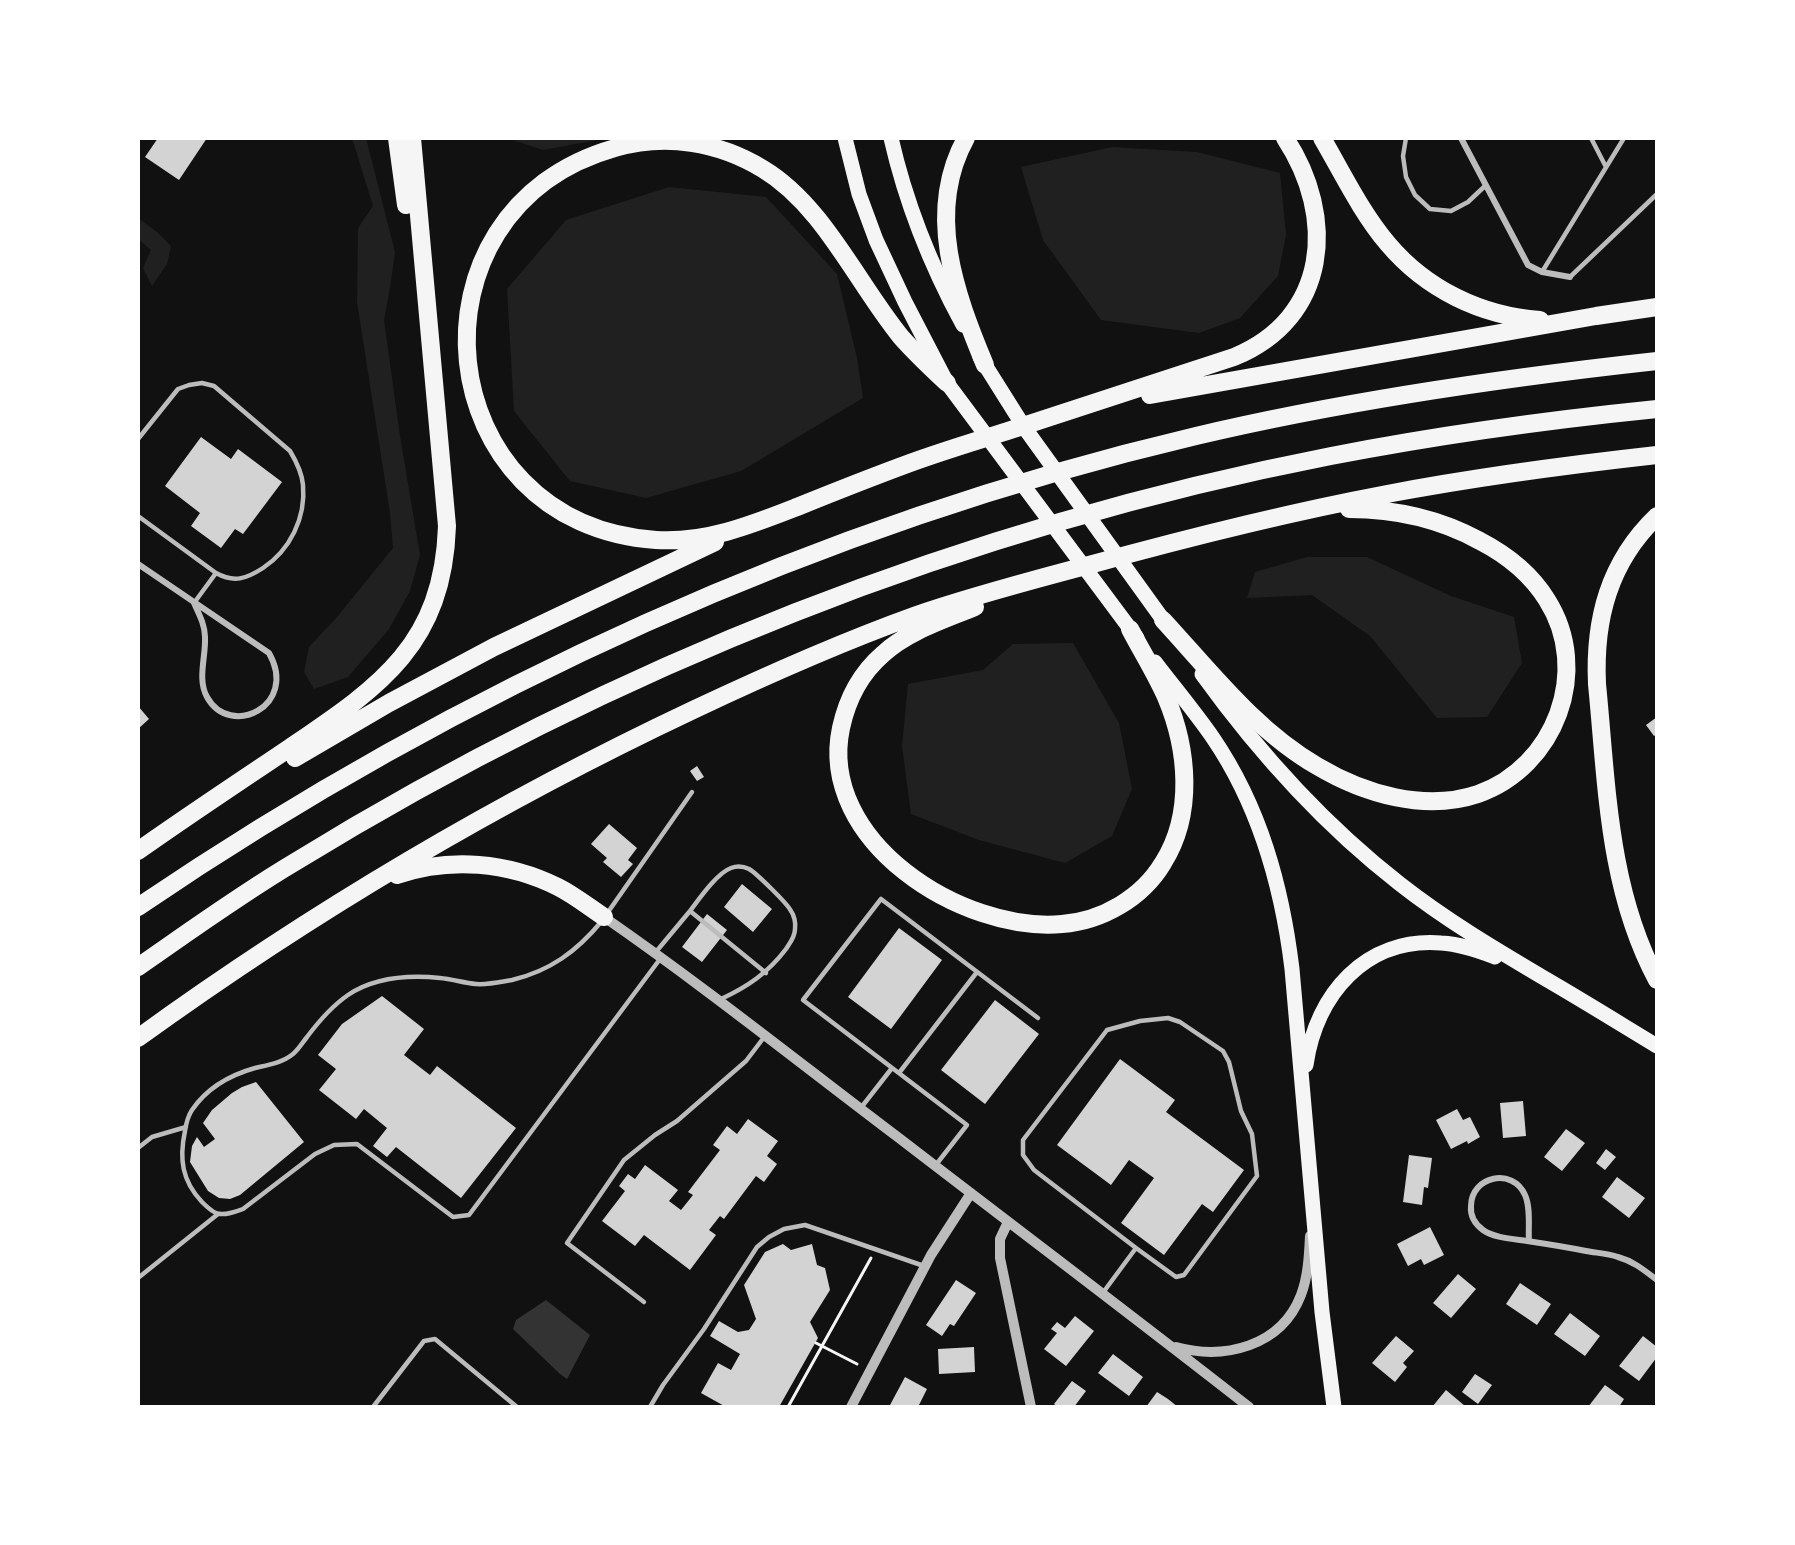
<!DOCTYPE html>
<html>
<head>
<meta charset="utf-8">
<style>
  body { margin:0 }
  #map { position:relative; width:1795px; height:1545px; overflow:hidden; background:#111; font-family:Jost,sans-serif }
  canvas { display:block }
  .frame { position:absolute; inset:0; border:140px solid #fff; pointer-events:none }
</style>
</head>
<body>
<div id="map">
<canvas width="1795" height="1545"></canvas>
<div class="frame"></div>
</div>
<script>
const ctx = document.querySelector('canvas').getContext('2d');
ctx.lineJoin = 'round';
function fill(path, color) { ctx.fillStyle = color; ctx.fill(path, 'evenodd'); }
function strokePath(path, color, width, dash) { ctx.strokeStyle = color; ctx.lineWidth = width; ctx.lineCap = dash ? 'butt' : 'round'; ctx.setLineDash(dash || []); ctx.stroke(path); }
const green = new Path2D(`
  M352,138H366L395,252L390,288L384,320L400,436L420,555L410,591L389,629L348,677L314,689L304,672L309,647L337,617L393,548L390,513L357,302L358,228L373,206Z
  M507,138H607L543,150Z
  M1112,147L1197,152L1280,173L1286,235L1278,276L1240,318L1199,333L1101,320L1043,240L1021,167Z
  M669,187L766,197L837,274L857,358L863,398L741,471L646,498L570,481L514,411L507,289L566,220Z
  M138,218L157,232L171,246L167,264L152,286L143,268L151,250L138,239Z
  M1307,557H1367L1451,596L1514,617L1522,663L1487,717L1437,718L1370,636L1312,595L1247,598L1255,572Z
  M1073,643L1119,723L1132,789L1112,836L1065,863L979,840L911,814L902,746L908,684L983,670L1013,644Z`);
const water = new Path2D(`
  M546,1300L590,1335L567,1379L560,1374L513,1329L516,1320Z`);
const building = new Path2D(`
  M158,138H207L179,180L145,157Z
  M201,437L231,459L238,449L282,482L243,534L235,529L221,548L191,526L200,513L165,486Z
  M138,706L149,719L138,729Z
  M1657,717V734L1654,736L1646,725Z
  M697,766L704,777L697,781L690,771Z
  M609,824L637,848L628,860L633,864L621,877L603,862L607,858L591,844Z
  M742,884L772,909L753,932L724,907Z
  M707,914L727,930L702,962L682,947Z
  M899,928L942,960L891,1029L848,997Z
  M382,996L424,1029L404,1055L430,1075L437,1066L516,1128L461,1198L396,1147L387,1157L373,1146L387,1128L364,1109L356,1119L319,1090L336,1069L318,1055L342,1024Z
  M995,1000L1039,1034L985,1104L941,1070Z
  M1120,1059L1175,1100L1166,1112L1244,1170L1213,1212L1202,1204L1164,1255L1121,1223L1154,1178L1129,1160L1111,1185L1057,1145Z
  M256,1082L304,1142L240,1195L230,1199L219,1198L208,1191L190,1162L192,1146L197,1137L204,1147L215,1139L203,1123L212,1110L232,1093L242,1087Z
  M1523,1101L1526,1136L1503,1138L1500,1103Z
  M1457,1109L1463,1120L1470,1117L1480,1137L1468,1144L1467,1141L1451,1149L1436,1120Z
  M748,1119L778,1141L767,1156L777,1164L764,1182L756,1176L724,1219L720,1216L709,1230L716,1235L690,1270L644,1235L635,1246L602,1221L625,1191L619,1186L628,1174L635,1179L645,1165L678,1190L669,1201L681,1210L693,1195L688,1192L720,1150L713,1145L727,1126L737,1134Z
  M1566,1129L1585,1143L1562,1171L1544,1157Z
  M1606,1149L1616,1157L1605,1170L1596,1163Z
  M1409,1155L1432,1158L1428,1188L1424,1187L1422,1205L1403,1202Z
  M1617,1177L1645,1198L1629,1218L1602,1197Z
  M1430,1227L1444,1255L1424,1265L1421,1259L1408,1266L1397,1244Z
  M783,1244L791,1250L812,1244L817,1265L825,1268L830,1290L810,1322L818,1338L779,1407H726L701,1393L718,1363L731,1370L740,1354L710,1336L719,1321L738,1332L749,1330L756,1319L744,1285L765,1252Z
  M1458,1274L1476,1289L1451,1318L1433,1303Z
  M956,1280L976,1293L954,1326L950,1324L942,1336L926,1325Z
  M1520,1283L1551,1304L1537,1325L1506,1304Z
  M1570,1313L1600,1336L1585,1356L1554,1334Z
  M1075,1316L1094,1331L1066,1366L1044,1349L1057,1333L1051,1329L1057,1322L1065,1328Z
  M1396,1336L1414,1351L1403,1363L1407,1367L1395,1382L1372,1363Z
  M1643,1336L1657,1347V1357L1639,1381L1619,1366Z
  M974,1347L975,1372L939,1374L938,1349Z
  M1113,1354L1143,1377L1129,1396L1098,1373Z
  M1475,1374L1492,1385L1478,1404L1462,1392Z
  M905,1377L927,1389L918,1407H893L890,1405Z
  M1072,1381L1086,1391L1074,1407H1058L1054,1404Z
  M1605,1385L1624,1399L1619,1407H1588Z
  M1446,1390L1465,1406L1464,1407H1432Z
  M1157,1392L1168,1399L1178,1407H1146Z`);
const path = new Path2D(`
  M816,1343L857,1364
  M788,1407L871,1258`);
const service = new Path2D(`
  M1406,138L1403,156L1406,177L1415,195L1430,209L1451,211L1468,202L1486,185
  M1591,138L1606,167
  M1542,272L1624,138
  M1570,277L1657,194
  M138,439L178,389L189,385L202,383L214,386L290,451C296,461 302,473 303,485C306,518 290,550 263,568C246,579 234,583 216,573L194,603
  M138,516L216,573
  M690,911C699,899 717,873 731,868C736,866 743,866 749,869C756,873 787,903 791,911C794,915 796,923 795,929C795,937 790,943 786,949C768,973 747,987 721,999
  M606,915L692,792
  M601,922C577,951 550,971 512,980C500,982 488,985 476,984C464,983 452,979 440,978C410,975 375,977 348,995C332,1006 319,1021 307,1037C303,1042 298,1050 293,1054C282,1063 268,1065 255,1068C230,1075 207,1088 192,1110C188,1116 186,1124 185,1131C179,1159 182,1181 202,1202C206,1206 211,1211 216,1213C224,1216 235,1212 243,1209L315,1154L334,1145L357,1144L453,1217L469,1215L660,959
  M655,953L690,911L766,973
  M899,1073L977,972
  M860,1109L892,1068
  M138,1148L152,1137L186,1127
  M935,1166L967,1125L803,1000L881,899L1038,1018
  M138,1278L218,1214
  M1102,1294L1136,1248L1034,1170L1023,1155V1140L1107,1030L1140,1021L1168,1018L1180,1022L1223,1051L1229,1062L1241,1111L1252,1134L1257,1176L1184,1275L1176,1277L1136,1248
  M644,1302L567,1243L624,1160L655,1135L677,1121L746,1061L765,1036
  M373,1407L424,1341L435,1339L517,1407
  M650,1407L663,1385L704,1329L757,1247L769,1237L784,1229L805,1225L924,1266`);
const minor = new Path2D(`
  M1461,138L1528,265L1542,272L1570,277
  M138,564L269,653C299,706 230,739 207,697C197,679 206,657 205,637C205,625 199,614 194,603
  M1529,1241C1528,1227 1531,1208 1525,1195C1513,1167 1471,1176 1471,1206C1470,1216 1475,1224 1483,1230C1494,1238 1513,1239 1527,1241C1547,1244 1566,1247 1586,1251C1596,1253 1607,1253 1618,1257C1633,1261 1644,1270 1657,1280`);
const tertiary = new Path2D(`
  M604,917C705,987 801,1064 899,1138C1016,1228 1133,1316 1249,1407
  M1008,1222L1000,1239V1258L1031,1407
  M1176,1347C1224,1360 1281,1347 1301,1295C1308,1277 1309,1256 1310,1236
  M851,1407L931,1255L971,1193`);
const primary = new Path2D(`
  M845,138L859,194L876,240L905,302L947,383L1137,638
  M891,138C906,204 931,266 963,325
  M980,357L1024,427L1169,628
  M1155,662C1174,687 1195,712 1213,738C1260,807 1282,886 1292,969L1322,1312L1334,1407
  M1202,674C1259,753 1323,824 1400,884C1446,920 1495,949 1544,978C1582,1000 1619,1023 1657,1046
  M1306,1065C1316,994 1366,937 1441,943C1460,944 1477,950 1495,957`);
const motorway = new Path2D(`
  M397,138L406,205
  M966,138C925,212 955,293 985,365
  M1322,138C1343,174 1361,212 1388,244C1426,289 1481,316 1540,320
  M947,383C931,368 915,353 901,337C857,283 823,205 763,169C719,142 665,133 615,148C396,210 428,525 656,540C706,543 751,525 797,507C834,492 872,477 910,463C948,449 987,438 1026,425C1095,403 1164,380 1234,357C1329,318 1337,217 1285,138
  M1150,395L1596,316L1657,307
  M1657,516C1609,562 1594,619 1597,684C1607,785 1608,889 1657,980
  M975,607C944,620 908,631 883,654C861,673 847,700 841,728C817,841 962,933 1062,924C1102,921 1142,898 1163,863C1194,814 1188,749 1166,697C1156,674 1142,652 1130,629
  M1163,620C1210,671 1256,731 1317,766C1364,794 1425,812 1478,794C1555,767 1592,671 1547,600C1531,574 1507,555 1480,541C1440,519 1394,509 1349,509
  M295,758L389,703L494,647L715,542
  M138,851C186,817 236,784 285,751C376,689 443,648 447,526L412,138
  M397,875C450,857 508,862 558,887C574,895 589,907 604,917
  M138,907C459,689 818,525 1196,436C1348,400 1502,378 1657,361
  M138,967C190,931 241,894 295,862C612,667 966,527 1331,456C1439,435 1548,420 1657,409
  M138,1038C312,912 498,802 693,710C765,676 839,643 914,616C971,596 1030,581 1089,565C1187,538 1286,513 1387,494C1476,477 1567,465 1657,455`);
fill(green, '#202020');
fill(water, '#333');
fill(building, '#d3d3d3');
strokePath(path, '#f5f5f5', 3);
strokePath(service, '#bcbcbc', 4.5);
strokePath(minor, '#bcbcbc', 6);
strokePath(tertiary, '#bcbcbc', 10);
strokePath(primary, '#f5f5f5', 15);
strokePath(motorway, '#f5f5f5', 18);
</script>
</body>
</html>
